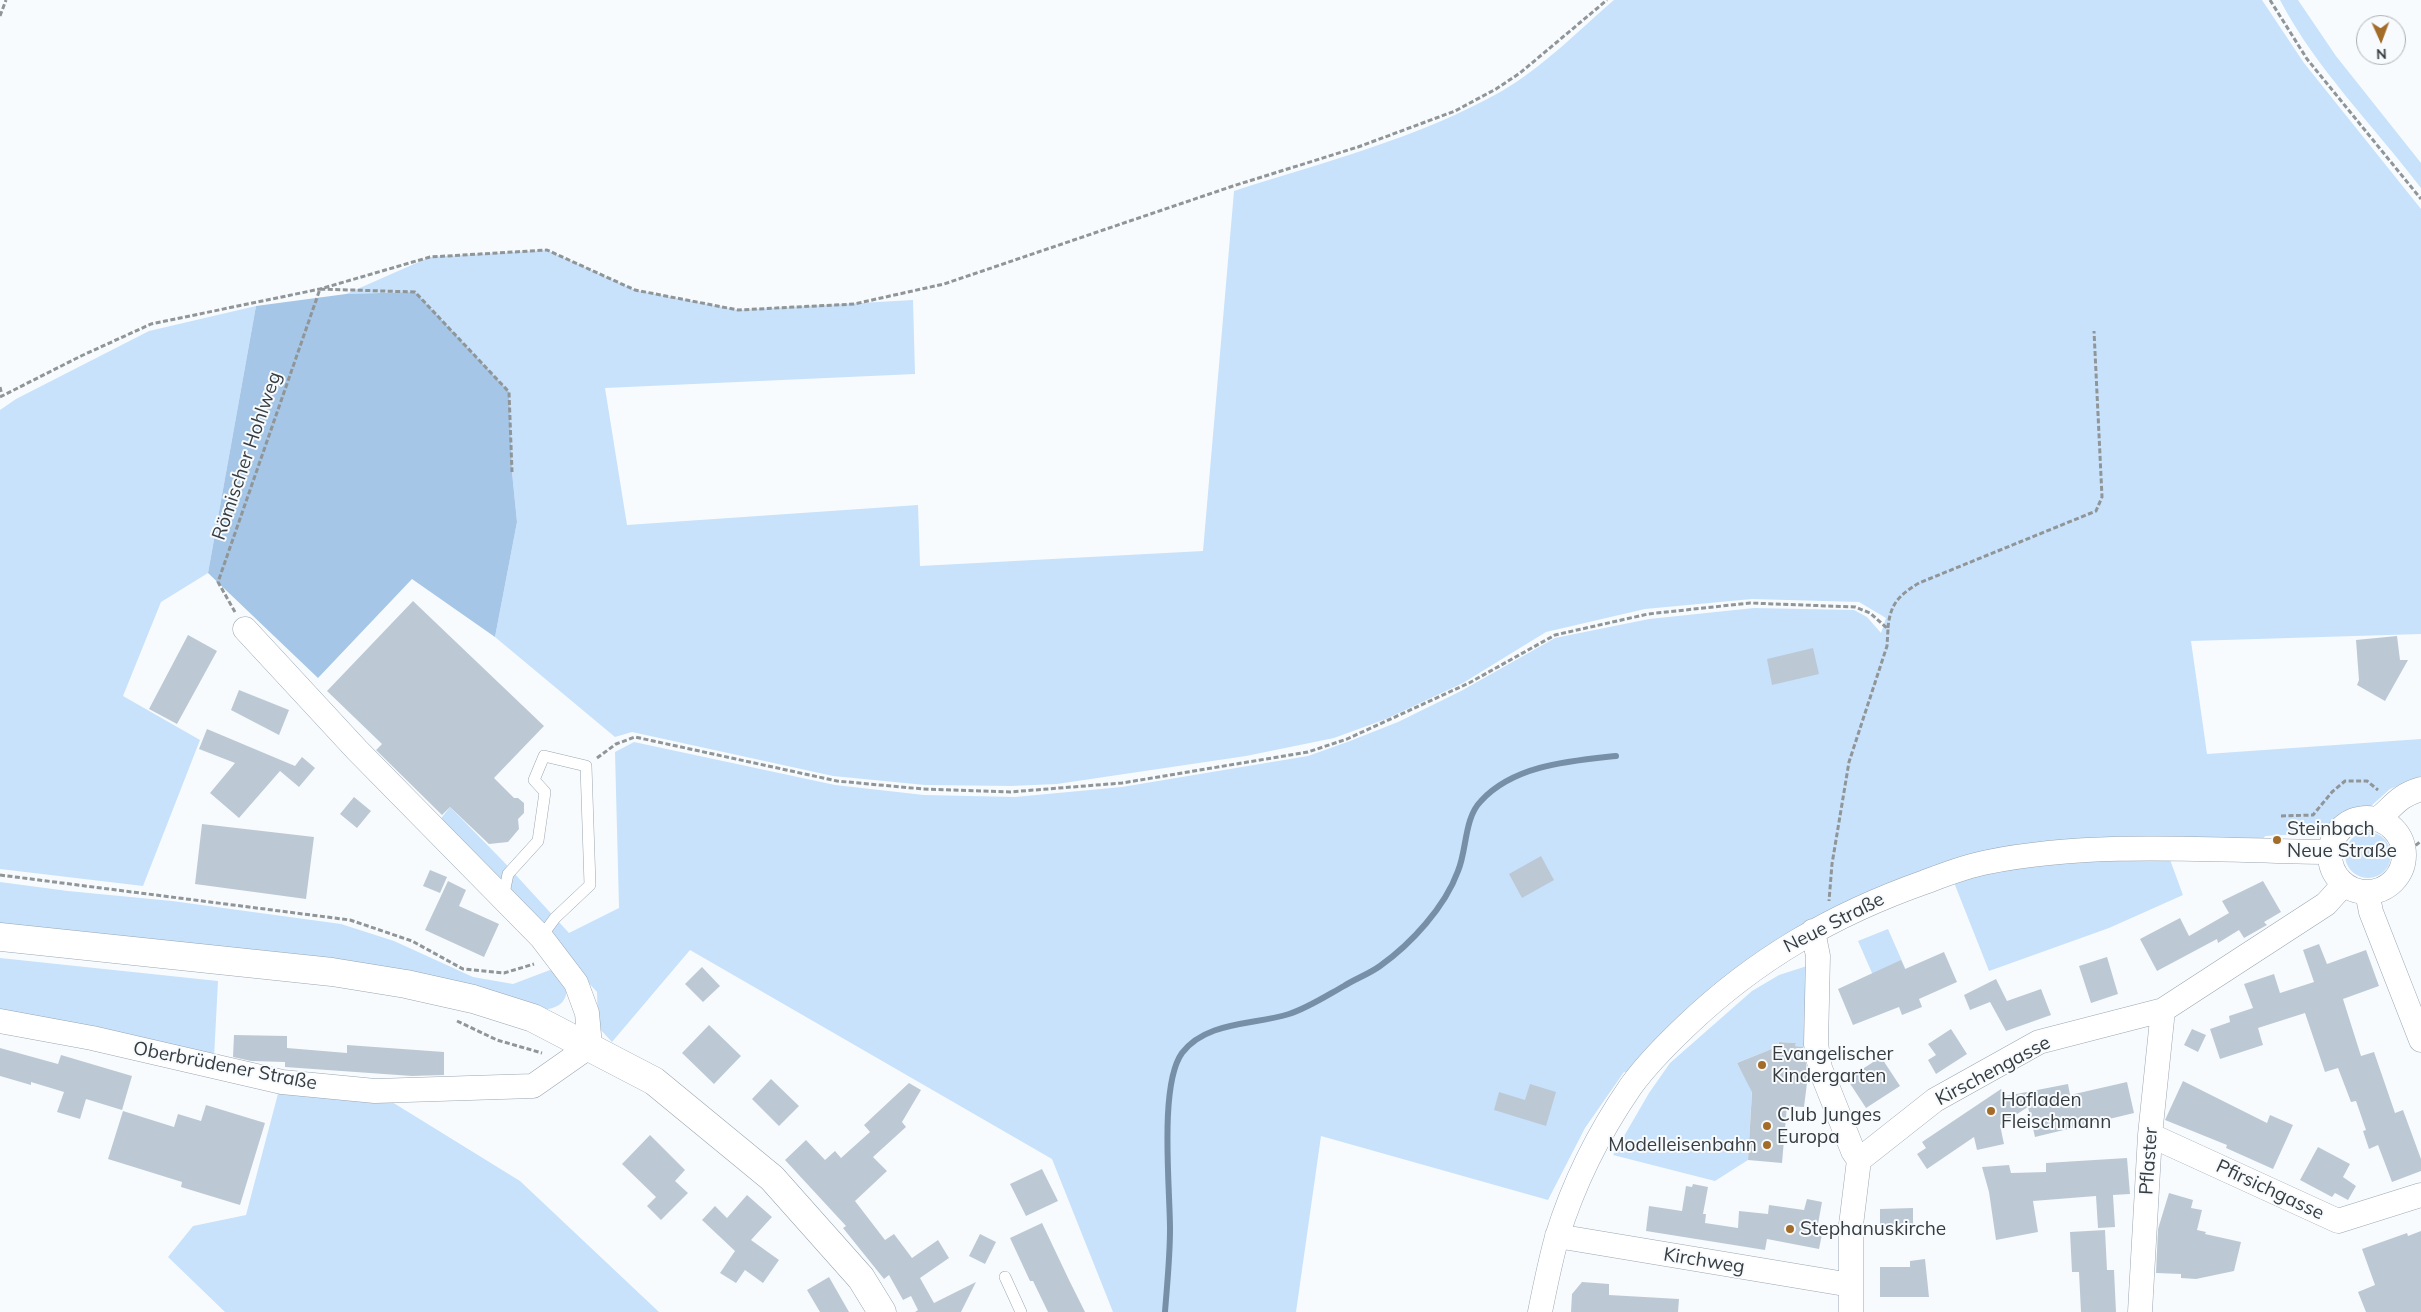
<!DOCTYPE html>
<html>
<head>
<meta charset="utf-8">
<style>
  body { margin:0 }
  #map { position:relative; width:2421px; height:1312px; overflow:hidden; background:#f8fbfd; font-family:Mulish,sans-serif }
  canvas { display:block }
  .north { position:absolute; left:2356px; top:15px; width:50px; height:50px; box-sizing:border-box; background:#f8fbfd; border:1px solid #aaafb1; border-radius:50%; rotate:178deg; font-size:14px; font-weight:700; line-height:20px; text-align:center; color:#363c40 }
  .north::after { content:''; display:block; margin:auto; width:18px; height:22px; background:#a46c29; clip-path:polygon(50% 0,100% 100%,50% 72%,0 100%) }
</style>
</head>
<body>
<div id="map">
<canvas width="2421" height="1312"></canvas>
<div class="north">N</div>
</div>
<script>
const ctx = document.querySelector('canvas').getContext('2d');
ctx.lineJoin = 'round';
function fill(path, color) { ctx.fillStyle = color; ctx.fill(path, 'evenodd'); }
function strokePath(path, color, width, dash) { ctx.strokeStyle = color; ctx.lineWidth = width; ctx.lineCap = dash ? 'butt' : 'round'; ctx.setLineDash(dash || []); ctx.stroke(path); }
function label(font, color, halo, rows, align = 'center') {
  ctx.font = font + ' Mulish,sans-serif'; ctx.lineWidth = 4; ctx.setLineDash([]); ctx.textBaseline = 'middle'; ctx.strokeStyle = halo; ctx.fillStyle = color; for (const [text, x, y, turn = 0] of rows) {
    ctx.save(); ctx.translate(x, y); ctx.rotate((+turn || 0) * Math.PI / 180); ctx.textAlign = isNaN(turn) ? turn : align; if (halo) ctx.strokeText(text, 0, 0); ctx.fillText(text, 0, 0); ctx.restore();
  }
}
const green = new Path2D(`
  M1614,0H2262L2304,63L2421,209V634L2191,641L2207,754L2421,739V776L2390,789L2371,806L2346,813L2325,829L2302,834L2265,836L2262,843L2108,840L1829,911L1782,936L1737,967L1629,1073L1624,1072L1585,1128L1548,1200L1321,1136L1296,1312H1113L1052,1159L690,950L612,1042L598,1027L597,992L439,821L450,807L503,861L569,933L619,908L615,752L634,742L835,785L924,795L1015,797L1122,787L1308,756L1350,741L1398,722L1461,691L1555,638L1649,619L1754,608L1854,610L1867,617L1881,633L1886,618L1859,602L1752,599L1645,609L1546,632L1463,683L1386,719L1334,738L1246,756L1057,784L1011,786L925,785L833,776L632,732L615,737L495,637L517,522L512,472L415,292L346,294L430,257L547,250L635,290L738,310L913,300L915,374L605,388L627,525L918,505L920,566L1203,551L1234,191C1324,162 1419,138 1502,91C1543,67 1578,31 1614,0Z
  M2280,0H2298L2336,56L2421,163V188C2374,126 2316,69 2280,0Z
  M256,306L208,573L161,602L123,696L200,740L143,886L0,869V410L16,399L149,331Z
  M2345 855a23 23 0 1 1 46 0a23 23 0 1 1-46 0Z
  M2169,857L2183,895L2109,928L1989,971L1953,880L2037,863Z
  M0,882L68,891L172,901L341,924L394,941L473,977L513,984L550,970L556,974L567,984C568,1003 558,1009 540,1010L0,924Z
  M1888,929L1912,984L1879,989L1858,941Z
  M0,958L218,981L214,1058L0,1012Z
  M1807,966L1809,1048L1795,1046L1796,1043L1779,1042L1778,1050H1769L1737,1063L1752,1090L1748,1160L1715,1181L1613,1155L1649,1093L1670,1063L1752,991L1779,975Z
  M279,1090L392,1102L520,1181L659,1312H225L168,1257L193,1226L246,1215Z`);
const forest = new Path2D(`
  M415,292L509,392L512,472L517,522L495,637L412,579L318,678L208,573L256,306L346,294Z`);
const stream = new Path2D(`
  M1165,1312C1167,1285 1170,1257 1170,1229C1170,1188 1159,1085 1182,1053C1206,1021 1254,1025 1289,1014C1308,1008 1326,996 1344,986C1355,979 1369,974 1380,966C1411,944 1445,907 1458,871C1467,850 1464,818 1481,801C1514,765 1570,761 1616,756`);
const building = new Path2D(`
  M413,601L544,726L494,778L514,798H518L524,803V813L518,819L519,829L508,842L489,844L450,807L442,815L376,750L382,744L327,691Z
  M188,635L217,651L177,724L149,709Z
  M2397,636L2400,660H2408L2385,701L2357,685L2359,680L2356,640Z
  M1813,648L1819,674L1772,685L1767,659Z
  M239,690L289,710L279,735L231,710Z
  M207,729L295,766L302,757L315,768L299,787L280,771L239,818L210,793L235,763L199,749Z
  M354,797L371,811L357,828L340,814Z
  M202,824L314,837L306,899L195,884Z
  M1541,856L1554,880L1522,898L1509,874Z
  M430,870L447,877L440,893L423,886Z
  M448,881L466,890L459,906L499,924L484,957L425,930Z
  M2263,881L2281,912L2264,922L2267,925L2244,938L2239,930L2218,943L2217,939L2157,971L2140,939L2180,918L2189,936L2229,913L2222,901Z
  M2319,944L2327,964L2366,950L2379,986L2343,999L2361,1056L2374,1052L2395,1113L2403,1110L2421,1159V1171L2392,1182L2378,1145L2369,1149L2363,1131L2366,1130L2356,1101L2351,1102L2338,1068L2325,1072L2305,1013L2258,1028L2263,1045L2220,1059L2210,1029L2230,1022L2229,1016L2253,1008L2244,984L2274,974L2280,993L2314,982L2303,950Z
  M1944,952L1957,982L1919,999L1922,1007L1902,1015L1899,1007L1853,1025L1838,989L1901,960L1905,969Z
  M2107,957L2118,994L2091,1003L2079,966Z
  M702,967L720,986L703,1002L685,984Z
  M1996,979L2007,1001L2041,989L2051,1015L2006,1031L1990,1002L1970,1010L1964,995Z
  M709,1025L741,1056L714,1084L682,1053Z
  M1951,1029L1967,1054L1936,1074L1928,1060L1936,1055L1928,1044Z
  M2192,1029L2206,1035L2198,1052L2184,1045Z
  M234,1035L287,1036V1048L347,1053V1045L444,1052V1075L412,1076L285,1067V1062L251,1061L233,1057Z
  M1779,1042L1796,1043L1795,1046L1803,1047L1808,1075L1804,1107L1787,1106L1782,1163L1748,1160L1752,1092L1737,1063L1779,1046Z
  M0,1048L58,1064L61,1055L132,1076L122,1110L86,1099L80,1119L57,1112L64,1092L31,1082V1085L0,1076Z
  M1881,1057L1900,1086L1866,1108L1847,1079Z
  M771,1079L799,1106L779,1126L752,1099Z
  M2183,1081L2267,1123L2270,1115L2293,1125L2273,1169L2226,1148L2227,1145L2165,1120Z
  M2127,1082L2134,1113L2035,1137L2028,1107L2000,1125L2004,1144L1977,1150L1974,1137L1927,1169L1917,1154L1926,1148L1922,1142L2001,1089L2006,1096L2068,1084L2070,1095Z
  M909,1083L921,1090L902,1122L906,1127L873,1157L887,1171L855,1201L885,1240L894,1234L912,1258L938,1240L949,1258L920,1278L934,1303L976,1282L961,1312H915L918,1310L911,1296L903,1300L889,1275L884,1279L843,1228L846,1226L785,1160L806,1140L825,1160L835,1151L841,1158L870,1132L864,1125Z
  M1530,1084L1556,1092L1546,1126L1494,1110L1499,1092L1525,1100Z
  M206,1105L265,1123L240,1205L181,1187L182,1182L108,1159L123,1111L174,1127L178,1114L201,1121Z
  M650,1135L685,1170L675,1181L688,1193L661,1220L647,1206L656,1197L622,1164Z
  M2318,1147L2350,1164L2343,1177L2356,1186L2348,1200L2335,1193L2332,1197L2300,1180Z
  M2127,1158L2130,1194L2113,1195L2115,1227L2098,1228L2096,1196L2033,1201L2038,1232L1996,1240L1989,1192L1982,1167L2009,1165L2011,1173L2046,1172V1163Z
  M1042,1169L1058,1201L1026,1216L1010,1184Z
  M1693,1184L1708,1187L1703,1214H1706L1705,1223L1738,1228L1739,1211L1768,1214L1769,1205L1804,1210L1807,1199L1822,1202L1818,1224H1824L1819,1249L1767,1239L1765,1250L1646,1231L1649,1206L1682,1211L1686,1186L1692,1187Z
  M2169,1193L2193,1200L2191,1208L2202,1210L2197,1230L2206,1232L2205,1234L2241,1242L2234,1271L2196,1279L2181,1278V1274L2156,1273L2158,1229Z
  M747,1195L772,1217L751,1240L779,1260L763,1283L745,1270L736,1283L720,1273L735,1251L702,1220L715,1206L727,1218Z
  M1913,1208V1229H1880V1209Z
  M1042,1223L1069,1280L1085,1312H1048L1033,1281H1030L1010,1238Z
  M2105,1230L2107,1270H2114L2116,1312H2081L2079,1272H2072L2070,1232Z
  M2421,1231V1312H2366L2358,1292L2375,1285L2362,1249L2407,1233L2408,1236Z
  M980,1234L996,1242L985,1264L969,1256Z
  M1925,1259L1929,1297H1880V1267H1910V1261Z
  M829,1277L849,1312H820L807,1290Z
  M1582,1282L1609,1284V1295L1679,1299L1678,1312H1571L1572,1294Z`);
const path = new Path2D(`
  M2270,0L2307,59L2421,199
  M0,16L6,0
  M0,387L2,395
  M0,397L81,356L151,324L320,289L430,257L547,250L635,290L738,310L854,304L944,284L1233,186L1358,147L1455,111L1496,89L1520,73L1607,0
  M235,612L218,582L320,289L415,292L509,392L512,472
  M1888,628C1890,604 1899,595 1919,583L2096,511L2102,497L2094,331
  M597,758L616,744L635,737L837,781L923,789L1010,792L1122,783L1308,752L1347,739L1469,683L1555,635L1648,614L1750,603L1855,607L1870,613L1888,629L1887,646L1849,762L1832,864L1829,901
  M2281,816L2313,815L2332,792L2345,781H2367L2378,790
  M2404,855L2421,841
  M0,875L350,920L412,941L463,969L504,973L534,964
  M457,1021L497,1040L542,1053`);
const lane = new Path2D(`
  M503,898L508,874L538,841L545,792L534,780L544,756L586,766L590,885L555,918L541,937
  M1005,1277L1021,1312`);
const street = new Path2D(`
  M2330 855a37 37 0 1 1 74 0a37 37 0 1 1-74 0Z
  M2378,819C2395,805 2398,796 2421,789
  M2367,892L2371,912L2421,1040
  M1813,931L1818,956L1816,1044L1820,1068L1853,1151L1859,1160
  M0,1021L92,1038L282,1082L375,1091L533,1086L590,1046L587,1013L576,983L541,937L357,750L245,629
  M2150,1135L2338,1221L2421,1195
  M1557,1236L1851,1285
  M1540,1312C1545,1287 1550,1262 1557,1237C1573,1185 1600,1131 1631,1086C1647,1064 1667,1044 1686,1026C1756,959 1834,914 1925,882C1946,874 1966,866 1988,862C2097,840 2219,851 2330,852
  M1851,1312V1225L1859,1160L1935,1100L2039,1042L2163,1010L2326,904L2344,884
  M2140,1312L2150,1135L2163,1010`);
const secondary = new Path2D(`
  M0,937L332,972L406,984L473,999L533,1018L654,1081L772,1178L861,1278L882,1312`);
const markers = [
  [2277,840,5,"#a46c29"],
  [1762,1065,5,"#a46c29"],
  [1991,1111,5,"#a46c29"],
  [1767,1126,5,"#a46c29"],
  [1767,1145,5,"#a46c29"],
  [1790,1229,5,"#a46c29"]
];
const streetNames = [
  ["Römischer Hohlweg",247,456,-71],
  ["Neue Straße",1834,923,-27],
  ["Oberbrüdener Straße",225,1066,11],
  ["Kirschengasse",1993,1071,-28],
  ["Pflaster",2149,1161,-86],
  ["Pfirsichgasse",2270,1190,25],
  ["Kirchweg",1704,1261,9]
];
const poiNames = [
  ["Steinbach",2287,829],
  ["Neue Straße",2287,851],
  ["Evangelischer",1772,1054],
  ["Kindergarten",1772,1076],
  ["Hofladen",2001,1100],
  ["Fleischmann",2001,1122],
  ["Club Junges",1777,1115],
  ["Europa",1777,1137],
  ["Modelleisenbahn",1757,1145,"right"],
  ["Stephanuskirche",1800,1229]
];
fill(green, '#c8e2fb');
fill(forest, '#a5c6e6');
strokePath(stream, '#7790a8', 6);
fill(building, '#bcc9d5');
strokePath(lane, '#9aa6b2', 12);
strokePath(street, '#9aa6b2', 25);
strokePath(secondary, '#9aa6b2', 29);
strokePath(path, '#909598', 3, [5, 2.5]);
strokePath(lane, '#fff', 11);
strokePath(street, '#fff', 24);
strokePath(secondary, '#fff', 28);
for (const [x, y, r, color] of markers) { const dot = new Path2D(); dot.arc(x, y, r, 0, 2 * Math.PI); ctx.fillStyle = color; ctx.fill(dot); strokePath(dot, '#f8fbfd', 2); }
label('19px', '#363c40', '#f8fbfd', streetNames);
label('19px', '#363c40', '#f8fbfd', poiNames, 'left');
</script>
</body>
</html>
